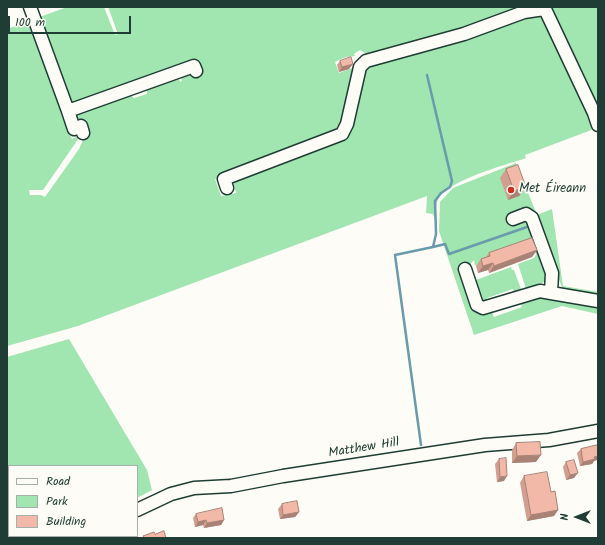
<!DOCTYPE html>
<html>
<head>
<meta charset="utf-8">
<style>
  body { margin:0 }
  #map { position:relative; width:605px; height:545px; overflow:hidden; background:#fdfcf7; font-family:Kalam,sans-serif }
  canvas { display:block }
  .frame { position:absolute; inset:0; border:8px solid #1f3d34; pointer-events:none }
  .legend { position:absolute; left:8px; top:465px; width:130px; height:72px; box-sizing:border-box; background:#fdfcf7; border:1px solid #a4b0a9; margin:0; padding:5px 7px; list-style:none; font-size:12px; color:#1f3d34 }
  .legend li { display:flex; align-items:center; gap:8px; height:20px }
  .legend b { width:20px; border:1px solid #a4b0a9 }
  .north { position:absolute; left:557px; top:497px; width:40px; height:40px; -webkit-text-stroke:3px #fdfcf7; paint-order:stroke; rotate:270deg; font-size:11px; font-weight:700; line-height:16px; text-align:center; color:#1f3d34 }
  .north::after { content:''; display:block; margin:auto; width:14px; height:18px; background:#1f3d34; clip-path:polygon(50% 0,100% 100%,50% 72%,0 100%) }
  .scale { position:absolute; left:8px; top:16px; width:123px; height:18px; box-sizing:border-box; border:2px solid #1f3d34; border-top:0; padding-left:5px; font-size:12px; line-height:14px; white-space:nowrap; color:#1f3d34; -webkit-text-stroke:3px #fdfcf7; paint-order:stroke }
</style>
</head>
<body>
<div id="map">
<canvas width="605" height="545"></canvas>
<div class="frame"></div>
<ul class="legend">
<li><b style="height:5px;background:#fdfcf7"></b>Road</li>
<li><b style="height:11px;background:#a1e5b0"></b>Park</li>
<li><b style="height:11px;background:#f2b9a8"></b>Building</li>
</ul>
<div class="north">N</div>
<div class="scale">100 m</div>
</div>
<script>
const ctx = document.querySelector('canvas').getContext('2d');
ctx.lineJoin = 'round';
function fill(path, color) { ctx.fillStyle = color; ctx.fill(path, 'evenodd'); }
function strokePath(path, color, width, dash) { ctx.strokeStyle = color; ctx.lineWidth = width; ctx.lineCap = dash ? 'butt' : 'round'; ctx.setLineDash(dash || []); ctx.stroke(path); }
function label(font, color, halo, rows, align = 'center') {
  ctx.font = font + ' Kalam,sans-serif'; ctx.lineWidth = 3.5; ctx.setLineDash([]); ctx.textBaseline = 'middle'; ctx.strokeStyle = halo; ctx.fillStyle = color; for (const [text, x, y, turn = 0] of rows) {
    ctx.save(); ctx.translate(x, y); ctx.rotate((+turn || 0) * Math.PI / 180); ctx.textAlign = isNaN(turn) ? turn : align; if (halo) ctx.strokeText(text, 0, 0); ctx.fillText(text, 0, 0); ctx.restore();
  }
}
const green = new Path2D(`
  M67,7H104L115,35L118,34L108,7H536L460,34L372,57L360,50L354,54L355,56L346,57L335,62L339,73L352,68H357L344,121L340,131L215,179L221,196L236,193L233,180L240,174L343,136L348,129L363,69L368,63L385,57L470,34L533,12H540L544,15L594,129L525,155L526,158C506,165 443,181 437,202C435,209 437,219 437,227L433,214L426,213L427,196L78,326L7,346V29L33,20L70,126L67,127L72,139L81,135L43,190H29L30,195H41L45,197L79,149L86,133L82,122L75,124L73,117L77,110L127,92L134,98L147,94L146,85L176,74L180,82L182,81L180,72C186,70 189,71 192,77L202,73L198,62L73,107L68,103L37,18Z
  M550,7H598V104L593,102Z
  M516,163L537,215L552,209L563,286L598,292V299L563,290L556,272L547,281L526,289L518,264L534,258L536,255L532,243L475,266L474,260L467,268L474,307L491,310L494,317L522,307L520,302L535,296L598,306V314L562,306L474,335L439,231L440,202L453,188Z
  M511,267L512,270H514L521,289L514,292L513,289L487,298L489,305H482L473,281Z
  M69,339L147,470L152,490L137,498V466H9V536H25L7,538V357Z`);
const stream = new Path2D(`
  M427,75L452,181L450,187L441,193L435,201L436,234L433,247L445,244L449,254L527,227
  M421,445L395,255L433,247`);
const minor = new Path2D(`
  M30,7L68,111
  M544,7L594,113L598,125
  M83,133L81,126L74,129L68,111L194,66L196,71
  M227,188L224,179L342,134L347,124L360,67L366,61L464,34L524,12L544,9
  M465,269L477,305L483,308L540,291L551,293L552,273L532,218L526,214L513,219
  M551,293L598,301
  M137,510L171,494L194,488L231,486L283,476L485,445L549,440L598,431
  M53,538L60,536`);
const wall = new Path2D(`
  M340,61L349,69L339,72L337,65Z
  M506,169L526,187L519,196L508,200L500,178Z
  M537,250L532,257L489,273L488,270L478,273L476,266L481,259L486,257L489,253Z
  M516,443L536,462L512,463V450Z
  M598,445V458L597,460L594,461L592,464L580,466L577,453L581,449Z
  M499,459L504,481L497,482L495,464Z
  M566,462L574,478L566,480L563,467Z
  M524,476L551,492L558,510L554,516L527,521L520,483Z
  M282,504L299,512L295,517L280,519L278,509Z
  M196,514L224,520L221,525L204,528L203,525L195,527L193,518Z
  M116,536H135L136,537L135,538H117Z`);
const shadedWall = new Path2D(`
  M353,64L349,69L339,72L342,67Z
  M526,187L519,196L508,200L514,191Z
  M537,250L532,257L489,273L494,266Z
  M493,263L488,270L478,273L483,266Z
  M541,455L536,462L512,463L517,456Z
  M598,456V458L597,460L594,461L592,464L580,466L583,462L594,457Z
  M578,473L574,478L566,480L570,475Z
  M507,476L504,481L497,482L500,477Z
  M558,510L554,516L527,521L531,515Z
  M299,512L295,517L280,519L283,515Z
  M206,520L203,525L195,527L198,522Z
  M224,520L221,525L204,528L207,523Z`);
const building = new Path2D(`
  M351,57L353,64L342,67L340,61Z
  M518,165L526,187L514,191L506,169Z
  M532,238L537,250L494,266L493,263L483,266L481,259L490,256L489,253Z
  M540,442L541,455L517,456L516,443Z
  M598,445V456L594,457L595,459L583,462L581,449Z
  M506,458L507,476L500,477L499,459Z
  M574,460L578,473L570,475L566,462Z
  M547,472L551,492L555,491L558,510L531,515L524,476Z
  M297,501L299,512L283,515L282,504Z
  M222,508L224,520L207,523L206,520L198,522L196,514Z
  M164,531L166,538H144L143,536L154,532L155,534Z
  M128,536H135L136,537L132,538H129Z`);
const markers = [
  [511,190,4,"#c8321e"]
];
const poiNames = [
  ["Met Éireann",519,190]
];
const streetNames = [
  ["Matthew Hill",364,449,-9]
];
fill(green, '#a1e5b0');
strokePath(stream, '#699bac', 2.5);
strokePath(minor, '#1f3d34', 15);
strokePath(minor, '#fdfcf7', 12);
fill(wall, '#d09f90');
fill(shadedWall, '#a98276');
fill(building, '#f2b9a8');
strokePath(building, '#a98276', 1);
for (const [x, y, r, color] of markers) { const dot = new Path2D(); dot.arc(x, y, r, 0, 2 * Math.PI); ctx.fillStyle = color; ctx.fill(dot); strokePath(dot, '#fdfcf7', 1.5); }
label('13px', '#1f3d34', '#fdfcf7', poiNames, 'left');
label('13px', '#1f3d34', '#fdfcf7', streetNames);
</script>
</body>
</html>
